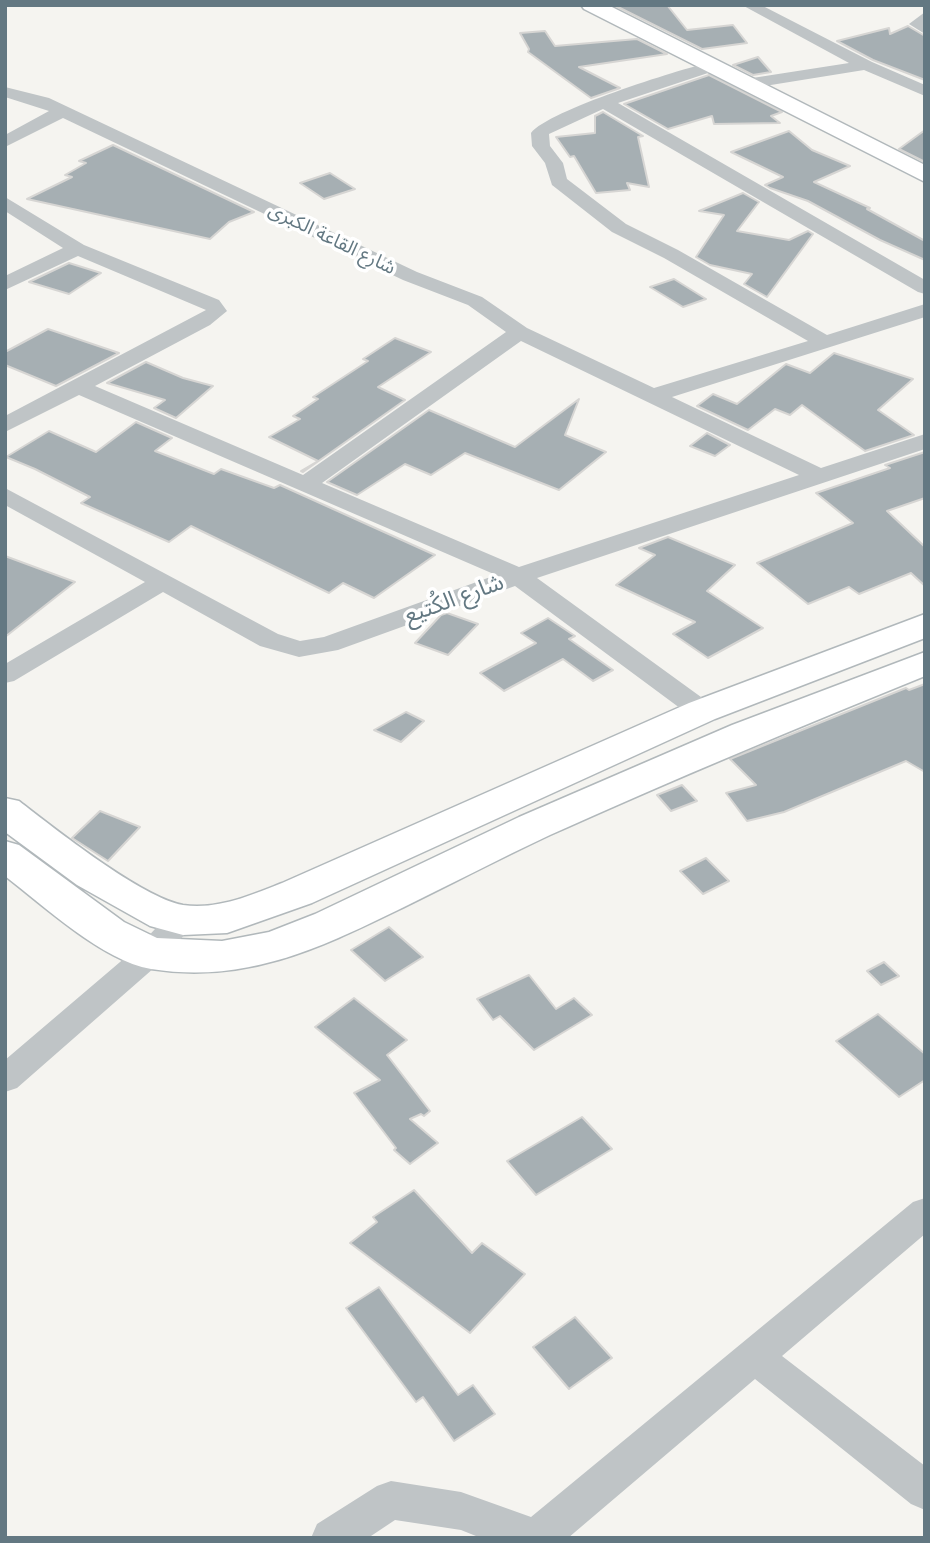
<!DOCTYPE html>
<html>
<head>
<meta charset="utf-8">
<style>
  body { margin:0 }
  #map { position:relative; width:930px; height:1543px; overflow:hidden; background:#f5f4f0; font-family:Inter,sans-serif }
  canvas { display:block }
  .frame { position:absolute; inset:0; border:7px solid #637882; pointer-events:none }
</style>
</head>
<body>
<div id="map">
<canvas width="930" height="1543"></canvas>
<div class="frame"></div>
</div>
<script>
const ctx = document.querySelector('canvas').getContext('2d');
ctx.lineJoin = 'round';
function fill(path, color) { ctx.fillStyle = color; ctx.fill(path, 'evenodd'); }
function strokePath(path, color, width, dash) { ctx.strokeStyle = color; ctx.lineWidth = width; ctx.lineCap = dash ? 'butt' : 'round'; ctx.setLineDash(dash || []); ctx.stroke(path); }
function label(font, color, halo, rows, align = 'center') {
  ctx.font = font + ' Inter,"Noto Sans Arabic",sans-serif'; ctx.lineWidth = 7; ctx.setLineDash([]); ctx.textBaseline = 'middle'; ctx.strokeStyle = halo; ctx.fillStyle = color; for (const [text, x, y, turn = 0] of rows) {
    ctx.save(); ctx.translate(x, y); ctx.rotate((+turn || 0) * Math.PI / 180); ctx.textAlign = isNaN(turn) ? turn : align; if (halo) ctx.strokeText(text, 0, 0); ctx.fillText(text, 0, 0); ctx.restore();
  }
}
const building = new Path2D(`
  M614,5H667L687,30L733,25L747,43L702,49Z
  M908,26L925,36V80L873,60L837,41L889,28L890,34Z
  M545,31L555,46L637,39L667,54L579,67L620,88L591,98L528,52L529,49L520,33Z
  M758,57L771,72L753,75L733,65Z
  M709,75L782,112L771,116L780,123L714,124L712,116L668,129L624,104Z
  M603,112L643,136L638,137L649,187L627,183L630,190L596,193L574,156L570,157L556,137L595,133V116Z
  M925,130V162L899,149Z
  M789,131L812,150L850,166L814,182L870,208L867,209L925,241V260L880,240L808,201L770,188L765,185L783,177L731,152Z
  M113,145L254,212L229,222L210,239L27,199L72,177L65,175L86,163L79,161Z
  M330,173L355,189L324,199L300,183Z
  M743,193L759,202L737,231L789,240L808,231L813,234L767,297L744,284L752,274L710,265L696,257L724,215L699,211Z
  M69,263L101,273L69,294L29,282Z
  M674,279L706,299L683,307L650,287Z
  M48,329L119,353L56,386L5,365V352Z
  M395,338L431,352L378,387L405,400L303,472L301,471L318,461L269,437L300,419L293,416L318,399L313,397L368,361L363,359Z
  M834,353L913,379L878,410L914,435L865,451L802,405L790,415L775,409L748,430L697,406L713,394L737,404L786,364L810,373Z
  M146,362L183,378L213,386L176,418L154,408L165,400L107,383Z
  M579,399L565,435L606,452L559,490L465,453L431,475L405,464L357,495L327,482L429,410L515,447Z
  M136,422L172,438L155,451L214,474L221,469L274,488L280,485L435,555L374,598L343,583L329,593L191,526L169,542L81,503L90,497L35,469L6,457L49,431L96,452Z
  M707,433L730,445L715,456L690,446Z
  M925,452V498L887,511L925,547V586L911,573L859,594L849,587L808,604L757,563L853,523L816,493L890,468L885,465Z
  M668,537L735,565L707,591L763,628L708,658L673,634L695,622L616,585L655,555L639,548Z
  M5,556L75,582L5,637Z
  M447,613L478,624L448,655L415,643L441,615Z
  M548,618L575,636L569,639L613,670L593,681L563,659L504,691L480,673L536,643L521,633Z
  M925,684V772L906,761L784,812L747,821L726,793L756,785L730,759L906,688L909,690Z
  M406,712L424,721L401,742L374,730Z
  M682,785L697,801L671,811L657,795Z
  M100,811L140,827L108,861L72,838Z
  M706,858L729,881L703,894L680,871Z
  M389,927L423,957L385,981L351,950Z
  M884,962L899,976L881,985L867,971Z
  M529,975L556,1009L574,998L592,1015L534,1050L500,1016L493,1020L477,999Z
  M354,998L407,1040L387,1055L430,1111L424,1116L421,1114L410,1119L438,1143L410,1164L394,1150L396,1148L354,1093L380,1080L315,1027Z
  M878,1014L925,1054V1080L899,1097L836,1041Z
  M582,1117L612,1149L536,1195L507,1161Z
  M414,1190L472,1253L482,1243L525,1274L470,1333L350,1243L377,1222L373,1217Z
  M379,1287L458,1395L473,1385L495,1414L454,1441L423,1397L416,1402L346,1308Z
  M575,1317L612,1358L569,1389L533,1347Z`);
const street = new Path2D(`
  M742,5H761L872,62L925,85V96L864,70L746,89L740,88L738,84L746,79L849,63Z
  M925,12V34L909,24Z
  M711,62L717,64L719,67L717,70L618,103L925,280V294L918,292L603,109L549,134L550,146L563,163L567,179L626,224L678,250L827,335L925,304V317L672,397L821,468L925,434V449L537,578L712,705L715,711L712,717L702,720L692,717L515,586L338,650L299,657L260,646L163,592L14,681L5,683V664L145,582L5,505V488L278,634L300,641L324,637L496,575L79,395L5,432V416L206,310L78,256L5,290V276L63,248L5,211V197L84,245L219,300L227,311L210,325L95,386L303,475L506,332L468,305L403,280L63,118L5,147V135L49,111L5,97V87L49,98L417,272L482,297L527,328L654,388L808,341L664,258L612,232L552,185L545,163L532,146L531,133C549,110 678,70 711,62ZM521,341L799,475L519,567L322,483Z
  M182,909L193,912L197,920L162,961L17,1088L5,1092V1060L140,945L171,912Z
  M925,1198V1234L782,1356L925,1466V1510L911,1504L755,1379L568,1538H481L461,1530L395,1520L368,1538H311L317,1524L377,1486L391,1481L461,1492L531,1517L913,1202Z`);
const secondary = new Path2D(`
  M581,5H608L925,165V182L584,9Z
  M925,614V638L715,719L312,903L227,933L183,935L150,926L77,885L5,832V798L19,801C54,828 142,898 183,905C218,910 251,895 282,883L689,703Z
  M925,652V676C799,727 674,779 550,835C499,859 449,885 398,910C318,949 244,984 151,969C103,961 44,906 5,876V841L19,845L124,922L157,938L222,941L269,932L315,914L519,817L732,725Z`);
const farStreetnames = [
  ["شارع القاعة الكبرى",332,239,26]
];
const streetNames = [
  ["شارع الكُتيع",454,599,-20]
];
fill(building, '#a6afb3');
strokePath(building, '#d6d5d3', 2);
strokePath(secondary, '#b1b8bb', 3);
fill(street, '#bfc4c6');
fill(secondary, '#fff');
label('19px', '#637882', '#fff', farStreetnames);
label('23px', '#637882', '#fff', streetNames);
</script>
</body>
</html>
